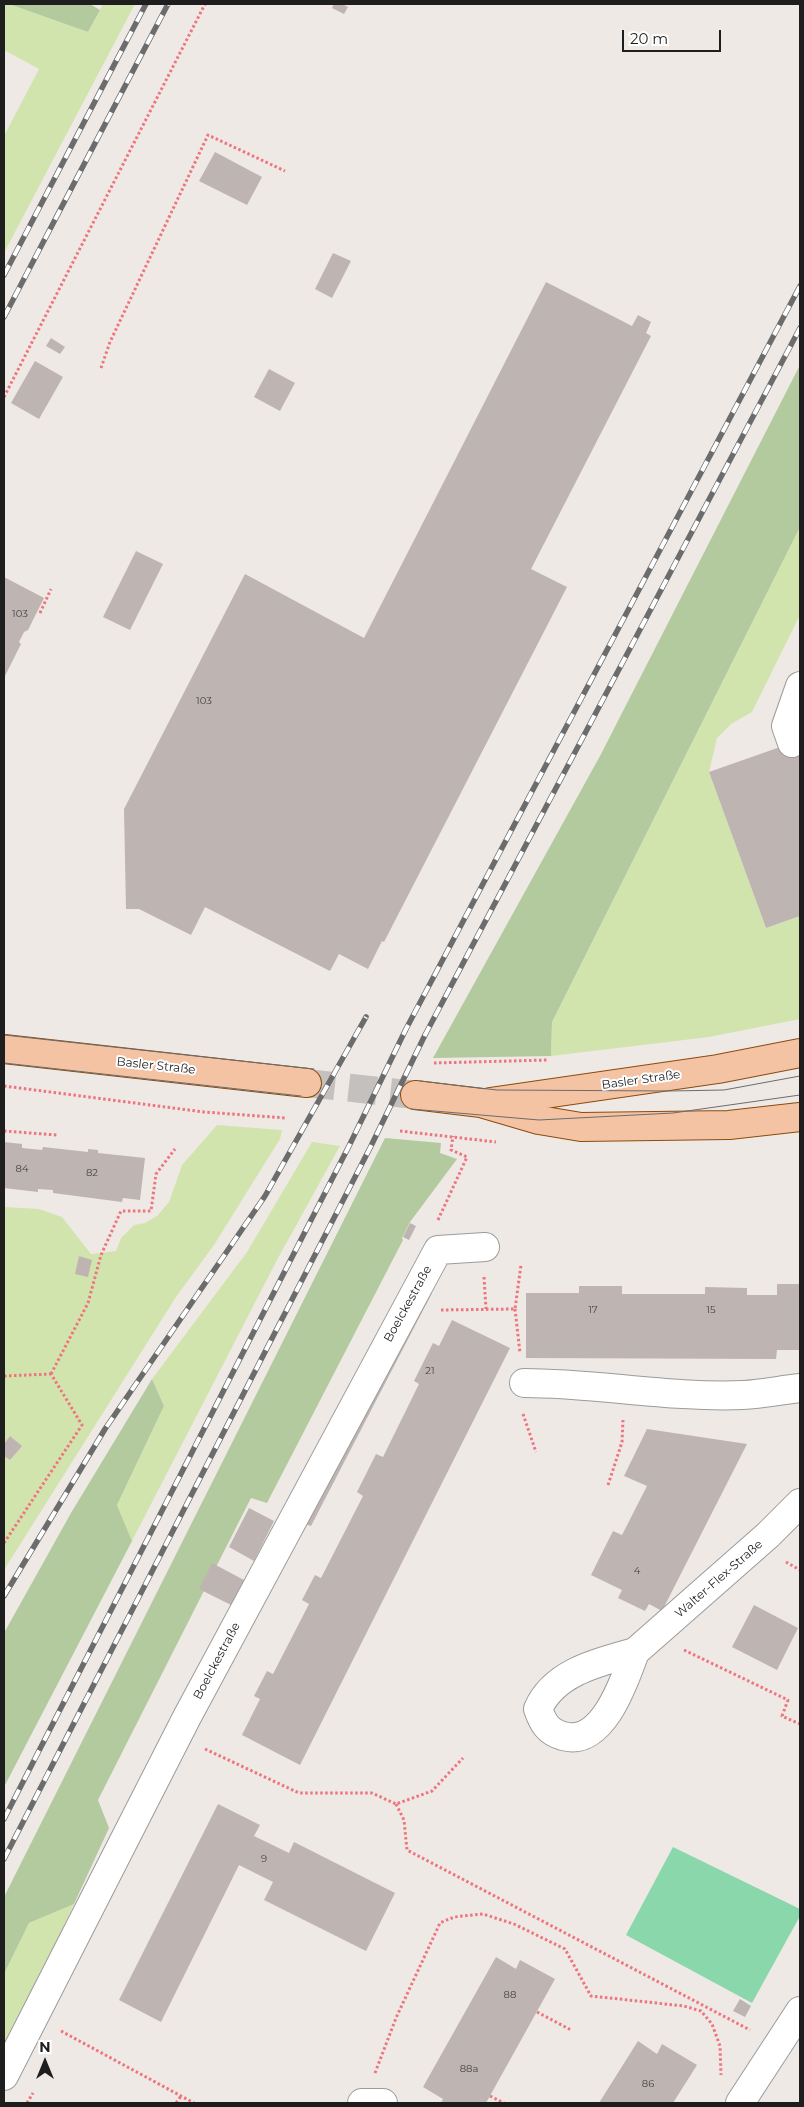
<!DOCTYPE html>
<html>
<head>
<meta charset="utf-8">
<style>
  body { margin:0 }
  #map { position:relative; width:804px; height:2107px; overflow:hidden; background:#eee9e5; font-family:Montserrat,sans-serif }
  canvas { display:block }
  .frame { position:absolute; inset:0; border:5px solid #1e1e1e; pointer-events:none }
  .north { position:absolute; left:20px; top:2037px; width:50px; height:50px; -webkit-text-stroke:4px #fff; paint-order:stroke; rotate:0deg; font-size:14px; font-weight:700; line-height:20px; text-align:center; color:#1e1e1e }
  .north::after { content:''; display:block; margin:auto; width:18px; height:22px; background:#1e1e1e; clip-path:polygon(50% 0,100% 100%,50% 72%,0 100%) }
  .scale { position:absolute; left:622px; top:30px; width:99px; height:22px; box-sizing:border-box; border:2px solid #1e1e1e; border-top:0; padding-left:6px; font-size:15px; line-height:18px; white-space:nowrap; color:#1e1e1e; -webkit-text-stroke:4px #fff; paint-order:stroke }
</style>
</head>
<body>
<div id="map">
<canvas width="804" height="2107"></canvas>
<div class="frame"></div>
<div class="north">N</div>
<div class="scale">20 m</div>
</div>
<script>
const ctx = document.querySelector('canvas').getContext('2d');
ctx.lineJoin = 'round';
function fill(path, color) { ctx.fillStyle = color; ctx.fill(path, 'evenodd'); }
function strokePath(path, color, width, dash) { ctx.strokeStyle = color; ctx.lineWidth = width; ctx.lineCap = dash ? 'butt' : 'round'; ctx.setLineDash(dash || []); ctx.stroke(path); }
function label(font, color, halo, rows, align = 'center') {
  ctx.font = font + ' Montserrat,sans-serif'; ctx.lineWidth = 4; ctx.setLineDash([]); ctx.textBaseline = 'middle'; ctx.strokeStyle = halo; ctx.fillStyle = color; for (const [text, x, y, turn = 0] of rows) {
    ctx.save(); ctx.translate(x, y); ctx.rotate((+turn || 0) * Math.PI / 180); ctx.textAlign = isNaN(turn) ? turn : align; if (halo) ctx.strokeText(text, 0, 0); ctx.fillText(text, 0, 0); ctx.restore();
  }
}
const grass = new Path2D(`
  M4,4H9L88,32L103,4H135L4,253V136L39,69L4,50Z
  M800,527V615L752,712L731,724L717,738L709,772L766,928L800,916V1019L709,1037L551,1056L552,1022Z
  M217,1125L282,1130L280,1139L214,1245L176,1297L4,1570V1207L39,1209L62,1217L91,1254L116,1251L121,1238L134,1225L145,1223L157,1216L169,1202L182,1165Z
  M312,1142L340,1146L277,1260L132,1541L117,1505L164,1406L152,1379L247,1252Z
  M74,1904L26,2008L4,2051V1974L29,1923Z`);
const forest = new Path2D(`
  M9,4H90L100,10L88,32Z
  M800,365V527L552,1022L551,1056L433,1058L600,756Z
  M385,1138L441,1143L440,1153L457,1159L410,1222L402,1238L403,1240L267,1503L251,1498L98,1800L109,1828L74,1904L29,1923L4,1974V1897Z
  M152,1379L164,1406L117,1505L132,1541L4,1787V1633L71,1513Z`);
const pitch = new Path2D(`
  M673,1847L800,1909V1916L752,2003L626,1935Z`);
const building = new Path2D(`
  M334,4H342L348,7L344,14L332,8Z
  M215,152L262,177L247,205L199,181Z
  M333,253L351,261L332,298L315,289Z
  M546,282L632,326L638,315L651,322L646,333L651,336L531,569L567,587L384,942L382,941L368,969L339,954L330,971L205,907L191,935L139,909H126L124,809L245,574L364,638Z
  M51,338L65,347L60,354L46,346Z
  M35,361L63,377L39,419L11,403Z
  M269,369L295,383L280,411L254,397Z
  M136,551L163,564L130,630L103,617Z
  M4,577L44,598L28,630L24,632L19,642L21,644L4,678Z
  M800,740V916L766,928L709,772Z
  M4,1142L22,1144V1148L42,1150L43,1147L88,1152V1149L98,1150V1153L145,1158L140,1200L123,1198L122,1202L53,1193V1190L38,1189V1192L4,1188Z
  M410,1223L416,1226L409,1240L403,1237Z
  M79,1256L92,1260L88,1277L75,1274Z
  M777,1284H800V1350H777L776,1359L526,1358V1293H579V1286H622V1294H705V1287L747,1288V1295H777Z
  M421,1287L432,1293L311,1526L299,1522Z
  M452,1320L510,1348L300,1765L242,1735L260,1699L254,1696L267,1671L273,1674L309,1604L302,1600L315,1575L321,1578L363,1496L357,1492L376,1454L383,1457L419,1384L414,1381L433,1343L439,1346Z
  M647,1429L747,1444L662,1611L649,1604L645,1611L618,1598L622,1590L591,1575L613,1531L622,1535L647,1486L624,1476Z
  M10,1436L22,1446L10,1460L4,1456V1444Z
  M249,1508L274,1521L254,1561L229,1547Z
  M212,1563L244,1580L231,1605L199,1589Z
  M754,1605L798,1628L777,1670L732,1647Z
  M218,1804L260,1825L254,1836L289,1853L294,1842L395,1893L366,1951L264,1900L273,1882L239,1865L161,2022L119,2000Z
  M496,1957L516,1969L520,1960L555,1979L486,2103H441L443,2099L423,2087Z
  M740,1999L751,2006L745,2017L733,2011Z
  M638,2041L657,2054L662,2044L697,2065L673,2103H599Z`);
const majorTunnel = new Path2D(`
  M307,1083L415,1095`);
const path = new Path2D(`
  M101,368L110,342L208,135L285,171
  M4,397L205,4
  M40,613L51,589
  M434,1063L547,1060
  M4,1086L204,1112L286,1118
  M4,1131L57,1135
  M400,1131L496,1142
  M438,1220L467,1157L451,1150L453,1136
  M484,1277L486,1309
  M515,1309L520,1353
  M441,1310L515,1309L521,1265
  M51,1374L88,1303L101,1255L121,1211H151L156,1174L175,1149
  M4,1376L51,1374
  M523,1414L536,1452
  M608,1485L622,1442L623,1420
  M4,1543L82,1425L51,1374
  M786,1562L800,1570
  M684,1650L788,1700L782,1716L800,1724
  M205,1749L299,1793H372L396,1804L432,1791L463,1758
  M396,1804L404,1820L407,1850L750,2030
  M537,2012L571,2030
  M61,2031L194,2103
  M375,2073L396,2018L440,1923L454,1917L483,1914L514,1924L565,1949L591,1996L684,2006L701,2011L712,2024L720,2046L721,2075
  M490,2096L504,2103
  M27,2103L33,2093
  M176,2103L181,2096`);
const minor = new Path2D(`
  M792,743L786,726L800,686
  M524,1383C597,1383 670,1398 743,1395C762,1394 781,1390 800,1388
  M635,1652C625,1679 603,1748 563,1736C548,1732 543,1723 538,1709C554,1672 599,1662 635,1652L768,1535L800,1503
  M4,2076L187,1717L438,1250L485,1247
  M362,2103H383
  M740,2103L800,2011`);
const major = new Path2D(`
  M4,1049L307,1083
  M415,1095L481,1103L539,1120L581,1127L729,1125L800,1117
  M490,1102L718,1069L800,1053`);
const tram = new Path2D(`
  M4,1035L314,1069
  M4,1063L301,1096
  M420,1081L497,1090L670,1091L724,1090L800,1076
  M411,1109L539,1120L673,1113L800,1095`);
const rail = new Path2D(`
  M4,275L146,4
  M4,317L168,4
  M4,1596L105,1429L265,1196L366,1017
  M4,1819L349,1146L406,1029L800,286
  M4,1859L370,1148L425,1035L800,328`);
const numberNames = [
  ["103",20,614],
  ["103",204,701],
  ["84",22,1169],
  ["82",92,1173],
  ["17",593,1310],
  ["15",711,1310],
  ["21",430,1371],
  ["4",637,1571],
  ["9",264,1859],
  ["88",510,1995],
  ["88a",469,2069],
  ["86",648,2084]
];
const streetNames = [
  ["Basler Straße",156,1066,6],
  ["Basler Straße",641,1080,-8],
  ["Boelckestraße",408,1304,-61],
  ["Walter-Flex-Straße",719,1579,-41],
  ["Boelckestraße",217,1661,-62]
];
fill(grass, '#d2e4ae');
fill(forest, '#b2ca9d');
fill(pitch, '#89d7ab');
fill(building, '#beb4b1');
strokePath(majorTunnel, '#c4c0bd', 28, [28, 14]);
strokePath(minor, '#9b9b9b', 30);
strokePath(major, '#8b4b0c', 30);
strokePath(path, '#ee757e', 3, [2.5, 2.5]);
strokePath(minor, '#fff', 28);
strokePath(major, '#f4c3a4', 28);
strokePath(tram, '#6c6c6c', 1);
strokePath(rail, '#6c6c6c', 5.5);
strokePath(rail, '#fff', 4, [11]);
label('10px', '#464443', null, numberNames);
label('12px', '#1e1e1e', '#fff', streetNames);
</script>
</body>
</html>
